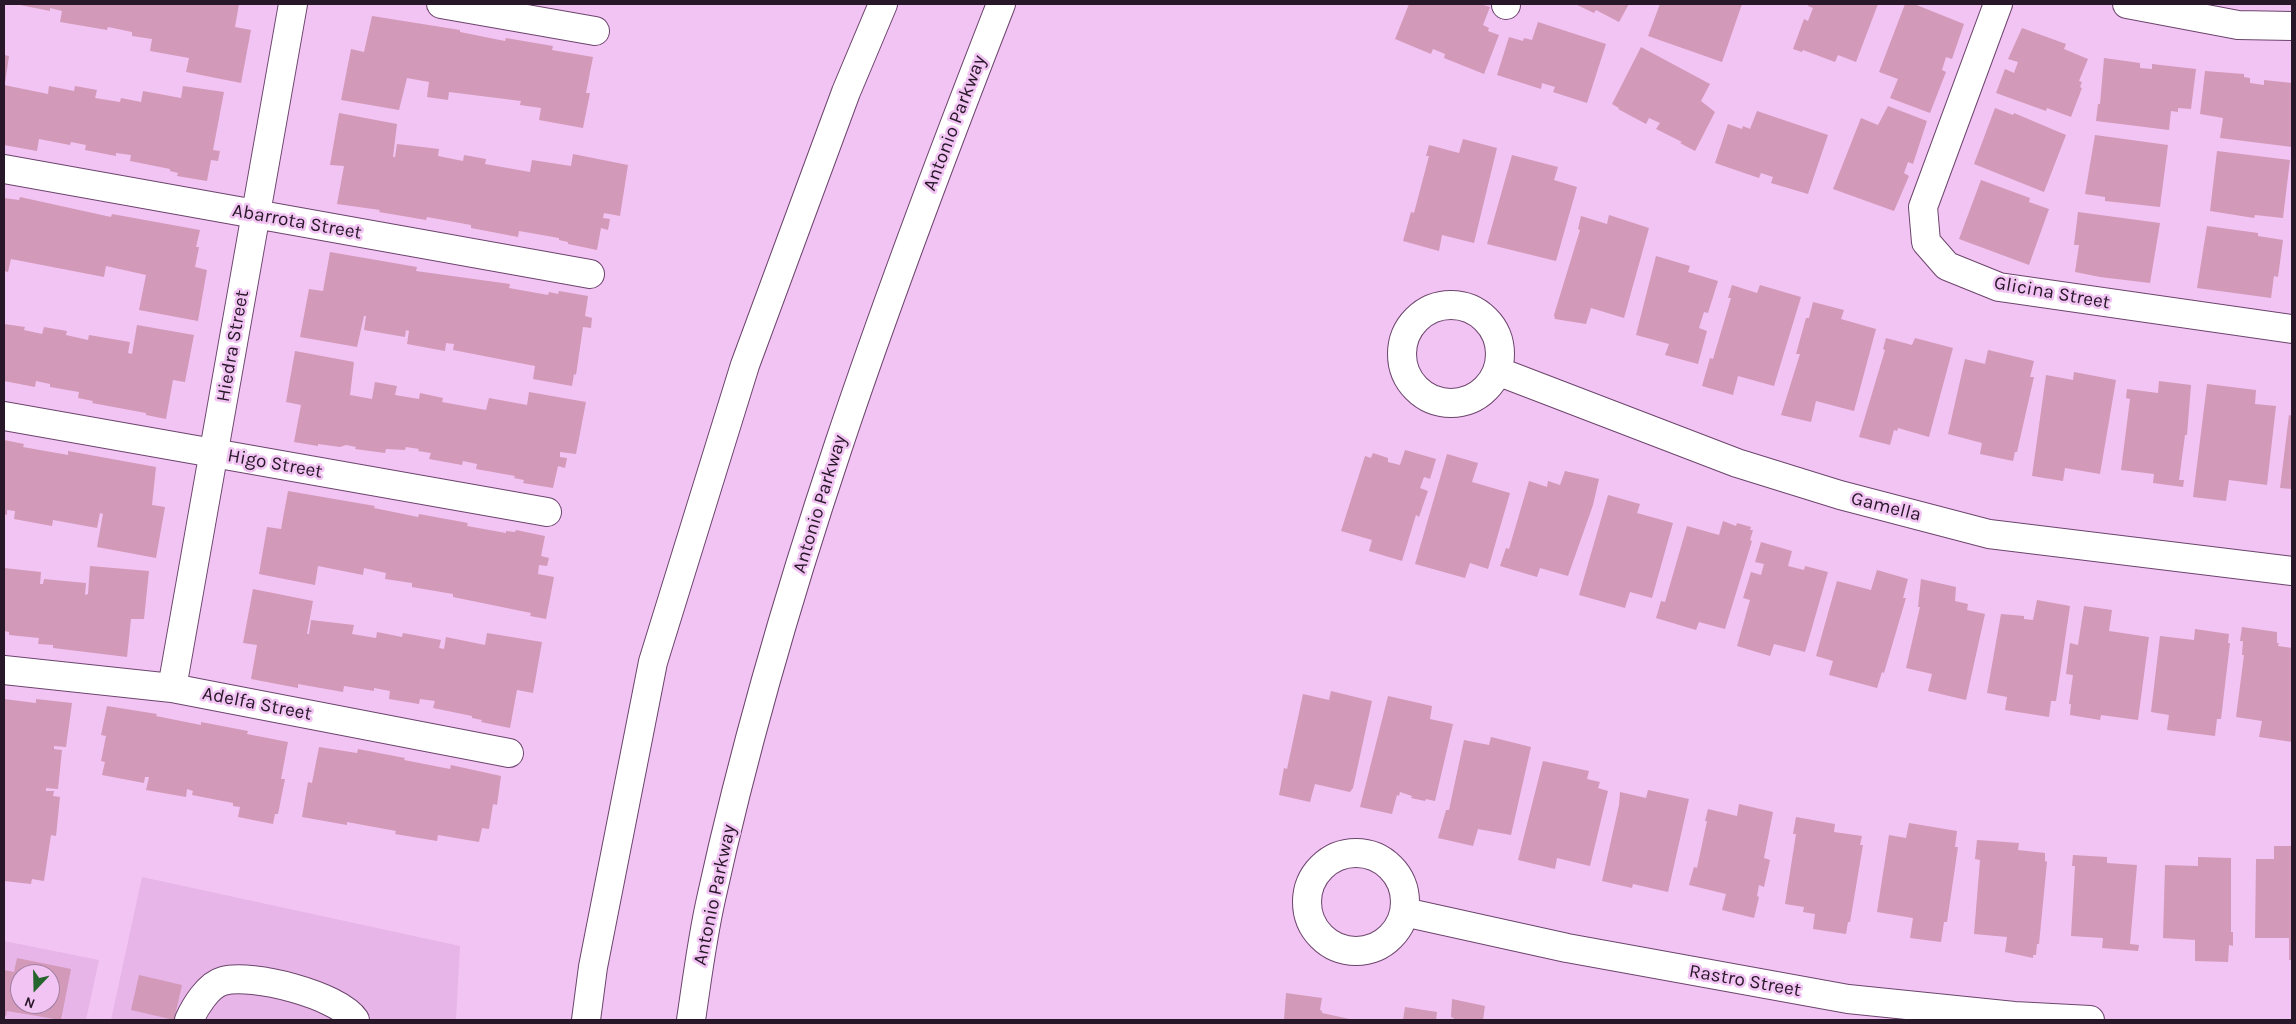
<!DOCTYPE html>
<html>
<head>
<meta charset="utf-8">
<style>
  body { margin:0 }
  #map { position:relative; width:2296px; height:1024px; overflow:hidden; background:#f2c4f3; font-family:Karla,sans-serif }
  canvas { display:block }
  .frame { position:absolute; inset:0; border:5px solid #281728; pointer-events:none }
  .north { position:absolute; left:10px; top:964px; width:50px; height:50px; box-sizing:border-box; background:#f2c4f3; border:1px solid #a17fa2; border-radius:50%; rotate:201deg; font-size:14px; font-weight:700; line-height:20px; text-align:center; color:#281728 }
  .north::after { content:''; display:block; margin:auto; width:18px; height:22px; background:#26652d; clip-path:polygon(50% 0,100% 100%,50% 72%,0 100%) }
</style>
</head>
<body>
<div id="map">
<canvas width="2296" height="1024"></canvas>
<div class="frame"></div>
<div class="north">N</div>
</div>
<script>
const ctx = document.querySelector('canvas').getContext('2d');
ctx.lineJoin = 'round';
function fill(path, color) { ctx.fillStyle = color; ctx.fill(path, 'evenodd'); }
function strokePath(path, color, width, dash) { ctx.strokeStyle = color; ctx.lineWidth = width; ctx.lineCap = dash ? 'butt' : 'round'; ctx.setLineDash(dash || []); ctx.stroke(path); }
function label(font, color, halo, rows, align = 'center') {
  ctx.font = font + ' Karla,sans-serif'; ctx.lineWidth = 5; ctx.setLineDash([]); ctx.textBaseline = 'middle'; ctx.strokeStyle = halo; ctx.fillStyle = color; for (const [text, x, y, turn = 0] of rows) {
    ctx.save(); ctx.translate(x, y); ctx.rotate((+turn || 0) * Math.PI / 180); ctx.textAlign = isNaN(turn) ? turn : align; if (halo) ctx.strokeText(text, 0, 0); ctx.fillText(text, 0, 0); ctx.restore();
  }
}
const built = new Path2D(`
  M142,877L460,946L456,1020H111Z
  M4,941L99,960L86,1020H4ZM20,974H50V1004H20Z`);
const building = new Path2D(`
  M15,4H239L235,27L251,30L241,83L186,72L189,58L150,51L152,39L132,36V32L108,27L107,30L60,22L62,11L50,8V11Z
  M1409,4H1480L1490,7L1483,25L1489,28L1488,31L1499,35L1484,74L1444,58L1445,54L1433,49L1431,54L1395,39Z
  M1575,4H1629L1619,22L1596,10L1594,13Z
  M1660,4H1742L1722,62L1648,36Z
  M1809,4H1878L1856,62L1838,55L1835,62L1803,50L1802,52L1793,49L1804,19L1808,21L1813,8L1808,6Z
  M1905,4H1914L1964,24L1952,59L1946,57L1942,70L1946,72L1930,113L1890,98L1898,79L1879,72Z
  M372,16L460,30V32L505,41L506,38L553,46L552,50L593,57L586,93H590L583,128L539,120L541,108L520,105L521,101L449,92L448,100L427,97L429,82L407,78L399,110L341,100L351,49L364,52Z
  M1538,22L1606,44L1587,103L1553,92L1555,87L1542,83L1541,89L1497,75L1509,37L1523,41L1524,38L1532,40Z
  M2022,28L2066,44L2064,49L2088,59L2079,81L2082,82L2080,87L2082,88L2071,117L2047,108L2046,111L1996,93L2005,69L2014,73L2018,62L2008,59Z
  M1641,47L1710,84L1701,101L1715,112L1695,151L1680,143L1682,142L1656,129L1660,123L1649,118L1646,124L1618,109L1619,108L1612,104Z
  M4,55L9,56L5,83H4Z
  M2104,58L2140,63V68L2152,69V64L2196,69L2191,109L2178,108V112L2171,111L2169,130L2096,121L2098,104H2100Z
  M2205,71L2244,74V77L2250,78V83L2264,85V80L2292,83V147L2220,138L2223,118L2200,114Z
  M4,85L48,94L49,86L74,91L75,86L97,90L95,98L120,102L121,98L141,102L143,91L181,98L183,86L224,92L213,150L220,151L218,161L211,160L207,181L177,176L178,173L170,171V169L130,161L131,155L116,153V156L85,150L86,145L71,142L70,145L39,139L37,151L4,145Z
  M1888,106L1927,121L1913,164L1908,162L1904,173L1909,176L1894,211L1833,189L1861,118L1878,125Z
  M1995,108L2013,115L2014,113L2066,135L2044,192L1974,164Z
  M1757,111L1828,135L1808,194L1771,183L1773,177L1761,173L1759,178L1715,163L1728,124L1742,129L1743,126L1750,129Z
  M339,113L397,124L393,157H395L397,144L439,149L438,156L463,161L464,155L486,159L485,164L530,172L532,160L571,166L573,154L628,165L620,216L604,213L603,218L610,219L608,230L601,228L597,250L568,244V242L559,240V238L519,231L518,237L471,228V225L427,217L426,220L379,212L380,210L337,204L344,166L330,165Z
  M2095,135L2168,145L2160,207L2105,201V197L2085,194Z
  M1463,139L1497,148L1474,243L1442,235L1439,251L1403,241L1411,212L1414,213L1429,156H1426L1429,145L1459,153Z
  M2217,151L2290,160L2283,218L2255,215L2254,218L2210,211Z
  M1512,155L1558,167L1554,180L1577,187L1556,261L1487,244Z
  M1981,180L2030,198L2029,202L2049,209L2029,265L1959,239Z
  M20,197L111,217L112,214L200,230L196,247H199L195,267L207,270L198,321L139,310L146,275L106,266L104,277L11,259L8,272L4,271V198L19,200Z
  M2078,212L2160,223L2150,283L2100,277L2075,272L2079,245H2074Z
  M1609,215L1649,228L1624,318L1591,308L1586,324L1555,319L1554,315L1580,230L1578,229L1581,216L1607,224Z
  M2207,226L2258,233V236L2283,240L2278,277L2274,276L2271,298L2197,288Z
  M330,252L417,267L416,271L510,284L509,288L548,295L549,292L558,294L559,291L588,296L585,316L592,318L591,328L583,327L576,375L574,374L572,386L533,379L535,366L453,350L454,344L446,343L445,351L407,344L409,331L406,330L405,337L364,330L366,316H364L357,347L300,337L309,289L323,291Z
  M1656,256L1690,266L1688,272L1718,281L1708,313L1704,312L1699,328L1707,331L1698,364L1665,355L1669,344L1636,335Z
  M1732,285L1757,293L1760,285L1801,297L1774,386L1738,376L1733,395L1702,386L1710,358L1713,359L1731,298H1728Z
  M1813,302L1844,310L1841,319L1876,329L1854,411L1816,401L1811,422L1781,415L1800,354H1796L1806,318H1809Z
  M4,324L25,327L24,330L42,334L44,327L67,331L66,335L88,340L89,335L130,342L128,353L132,354L137,325L194,335L185,382L173,380L166,419L146,415V413L92,403L93,401L78,398L79,392L50,387V384L36,381L35,387L4,381Z
  M1886,338L1912,345L1915,338L1953,348L1929,437L1898,428L1897,431L1894,430L1890,445L1859,437L1885,350L1883,349Z
  M1988,350L2034,361L2030,377H2034L2017,452H2015L2013,461L1980,454L1982,443L1948,434L1965,359L1985,364Z
  M295,351L354,362L350,395L372,399L375,382L397,386L395,395L419,399L420,393L443,398L442,402L486,410L489,398L527,405L529,392L586,402L576,454L560,452V457L567,458L565,468L558,466L553,488L523,483L524,480L514,478L515,476L476,469L477,464L463,461L462,465L429,459L431,453L418,451L419,449L406,447L405,450L386,449L385,453L355,449L356,447L346,445L340,447L318,444V446L294,442L301,405L286,402Z
  M2074,372L2116,380L2100,474L2065,468L2063,481L2032,476L2046,375L2073,380Z
  M2159,381L2191,385L2187,435H2185L2179,480H2184L2183,487L2153,483L2154,474L2121,470L2130,399L2126,398L2127,389L2158,393Z
  M2207,384L2256,390L2255,404L2276,406L2267,485L2229,480L2226,501L2193,497Z
  M2289,415L2292,416V489L2280,488Z
  M4,440L24,444L23,447L68,455V451L156,467L152,505L165,507L156,558L97,547L103,514L100,513L97,528L53,520L52,526L14,519L15,511L7,510V515L4,514Z
  M1405,450L1436,459L1430,479L1424,477L1420,488L1428,491L1419,517L1416,515L1402,561L1369,551L1372,540L1341,531L1365,456L1371,458L1373,453L1388,458V462L1400,465Z
  M1447,454L1478,463L1472,482L1510,493L1488,569L1470,563L1465,578L1415,564Z
  M1565,471L1599,479L1593,505L1568,576L1540,568L1537,577L1500,566L1506,548L1509,549L1529,481L1547,487L1548,481L1560,485Z
  M288,491L375,506L374,508L418,517L419,514L468,523L467,526L506,533V531L515,532L516,530L545,536L541,556L549,558L547,566L539,565L538,574L554,577L546,619L530,616L531,613L453,597V594L412,587V583L385,579L386,573L364,568L363,575L318,566L315,585L259,574L267,527L281,529Z
  M1608,495L1640,504L1637,513L1673,523L1652,598L1630,592L1625,608L1579,595Z
  M1723,521L1736,526L1737,523L1751,527L1750,530H1753L1750,540L1752,541L1725,629L1699,622L1696,630L1656,618L1661,601L1665,602L1687,526L1719,535Z
  M1761,542L1792,551L1788,566L1804,570L1805,566L1828,572L1805,652L1774,644L1770,656L1737,646L1750,600L1743,598L1751,572L1761,575L1764,564L1755,562Z
  M90,566L149,571L144,619H131L127,657L53,648V645L38,644L39,638L9,635V632L4,631V568L41,572L40,584H43L44,579L86,583L85,595L88,594Z
  M1877,570L1908,579L1903,598H1906L1884,673L1882,672L1877,688L1829,675L1833,661L1816,656L1837,581L1871,590Z
  M1921,579L1956,587L1955,601L1968,604L1967,610L1985,614L1966,700L1928,691L1932,674L1906,668L1920,607H1918Z
  M253,589L313,601L307,634H309L311,620L354,625L352,634L376,638L377,632L402,637L403,633L441,640L439,648L444,649L446,637L485,645L487,633L542,642L533,693L517,690L510,728L481,722L482,720L472,718V716L433,708L435,701L420,699L419,704L389,699L390,691L374,688V691L344,686L343,692L298,684V688L251,679L257,645L243,643Z
  M2037,600L2070,606L2056,701H2051L2049,717L2005,710L2007,697L1987,693L2001,614L2024,616V619L2033,620Z
  M2084,606L2112,610L2109,631L2149,637L2138,720L2101,715L2100,720L2070,715L2071,704H2069L2073,675L2066,674L2070,643L2078,645Z
  M2242,627L2277,632V643H2279L2278,646L2292,648V742L2259,737L2262,721L2236,717L2244,655H2242L2243,641H2240Z
  M2195,629L2229,634L2228,643H2230L2221,719H2217L2215,736L2167,730L2169,715L2151,712L2160,636L2194,640Z
  M1331,691L1372,701L1353,788L1350,792L1315,784L1310,802L1279,795L1284,768L1287,769L1303,694L1329,700Z
  M1388,696L1432,706L1430,719L1453,724L1435,801L1426,799L1425,801L1411,798L1412,796L1400,792L1399,796L1397,795L1392,814L1360,807Z
  M4,699L36,703V699L72,703L66,747L54,746V749L62,750L58,789L46,788V791H54L53,796L60,797L56,836L51,835L44,881L32,879L31,884L4,881Z
  M107,706L157,714L156,716L201,725V722L248,731L247,734L288,742L281,779H285L278,814H275L273,824L238,817L240,807L233,806V803L192,795L193,791L187,789L186,797L146,790L149,777H145L144,783L102,775L105,762L101,761L106,736L101,735Z
  M1491,737L1531,747L1511,835L1478,829L1473,846L1438,838L1446,810H1449L1464,740L1489,745Z
  M319,747L357,753L358,749L405,758L404,760L450,769L451,765L501,776L497,805L493,804L489,829L482,828L479,842L438,835L437,841L395,834L396,831L347,822V825L302,817L308,782L312,783Z
  M1543,761L1589,771L1587,779L1600,782L1598,788L1608,791L1590,866L1557,858L1555,869L1518,860Z
  M1648,790L1689,799L1668,892L1633,884L1632,888L1602,881L1619,805L1620,792L1646,798Z
  M1739,804L1773,812L1764,858L1770,860L1764,887L1759,885L1757,896L1759,897L1754,918L1722,910L1726,894L1689,885L1694,867L1697,868L1707,821H1705L1708,809L1737,816Z
  M1796,817L1835,824L1834,832L1862,836L1860,845H1863L1850,922H1848L1846,934L1813,929L1815,914L1803,912L1804,907L1785,904L1796,834H1793Z
  M1909,823L1957,831L1955,847H1958L1947,922H1944L1941,942L1910,938L1913,918L1877,912L1889,835L1906,838Z
  M1977,840L2019,843L2018,850L2045,853V861L2047,862L2039,944H2037L2036,955H2033V958L2005,952L2007,937L1974,934L1980,860L1975,859Z
  M2274,846H2292V960H2289V938H2255L2256,859H2274Z
  M2073,855L2107,857V863L2137,865L2130,944L2139,945L2138,951L2102,948L2103,938L2071,936L2075,866H2072Z
  M2198,857L2231,858V932H2233V946L2229,945L2228,962L2195,961V940L2163,938L2165,865L2198,866Z
  M17,958L71,969L61,1020L7,1011L6,1016H4V970L14,972ZM20,974H50V1004H20Z
  M139,975L182,985L174,1020L131,1010Z
  M1286,993L1322,998L1320,1010L1322,1011V1013L1354,1020H1284Z
  M1452,999L1485,1006L1483,1020H1453L1454,1018L1451,1017Z
  M1405,1007L1437,1012L1436,1020H1403Z`);
const minor = new Path2D(`
  M441,4L595,31
  M1998,4L1923,207L1926,242L1947,266L1999,287L2292,329
  M2127,4L2238,25L2292,26
  M1506,5V4
  M4,169L590,274
  M1402 354a49 49 0 1 1 98 0a49 49 0 1 1-98 0Z
  M1497,371L1737,463L1840,495L1989,534L2292,571
  M4,416L547,512
  M4,670L172,688L509,753
  M172,688L293,4
  M1307 902a49 49 0 1 1 98 0a49 49 0 1 1-98 0Z
  M1404,912L1567,948L1848,999L2014,1016L2090,1020
  M189,1020C195,1007 208,985 223,981C252,973 338,995 355,1020`);
const major = new Path2D(`
  M586,1020L593,967L653,662L745,365L846,92L883,4
  M691,1020C697,980 702,939 711,899C778,592 887,296 1001,4`);
const streetNames = [
  ["Antonio Parkway",955,123,-69],
  ["Abarrota Street",297,222,10],
  ["Glicina Street",2052,293,10],
  ["Hiedra Street",233,346,-80],
  ["Higo Street",275,464,10],
  ["Antonio Parkway",820,504,-73],
  ["Gamella",1886,507,14],
  ["Adelfa Street",257,704,11],
  ["Antonio Parkway",715,895,-78],
  ["Rastro Street",1745,981,10]
];
fill(built, '#e7b5e8');
fill(building, '#d399b8');
strokePath(minor, '#6c456d', 30);
strokePath(major, '#6c456d', 30);
strokePath(minor, '#fff', 28);
strokePath(major, '#fff', 28);
label('19px', '#281728', '#f2c4f3', streetNames);
</script>
</body>
</html>
